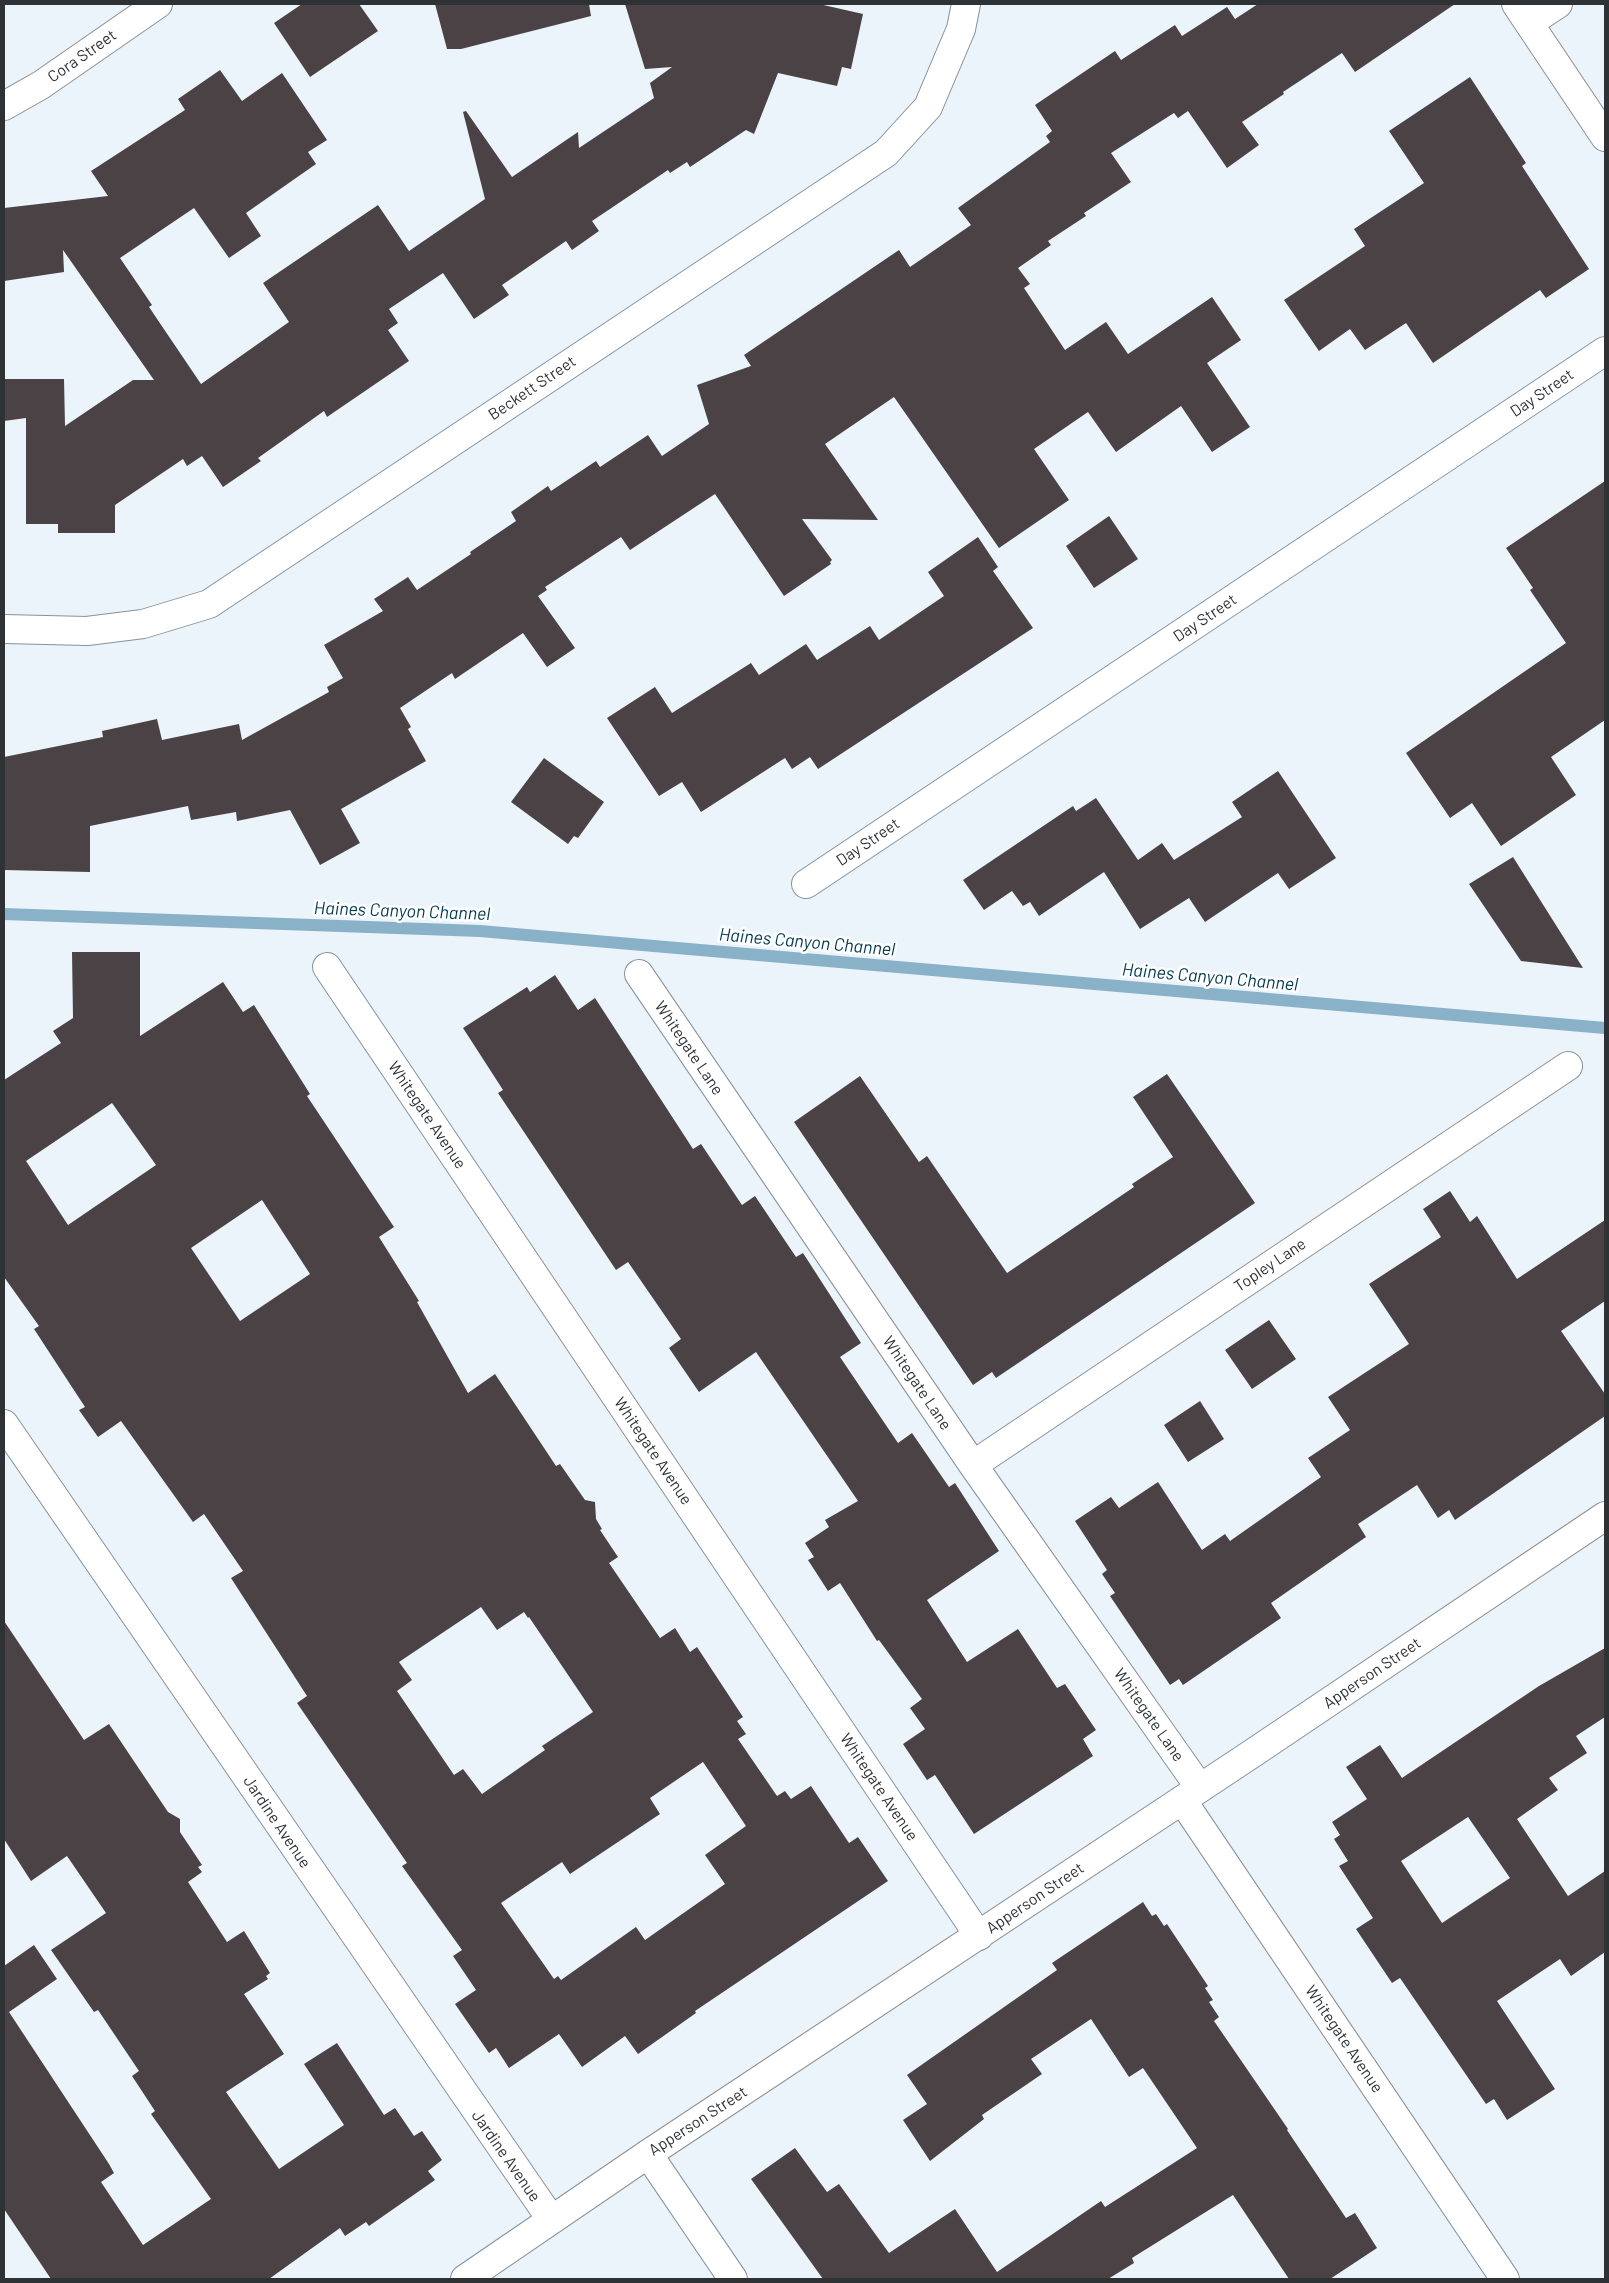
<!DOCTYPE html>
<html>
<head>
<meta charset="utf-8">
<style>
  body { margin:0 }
  #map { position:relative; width:1609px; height:2283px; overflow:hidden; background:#ebf4fb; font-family:Barlow,sans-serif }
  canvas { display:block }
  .frame { position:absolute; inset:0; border:5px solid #2e3235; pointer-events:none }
</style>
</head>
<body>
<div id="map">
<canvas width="1609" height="2283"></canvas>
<div class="frame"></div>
</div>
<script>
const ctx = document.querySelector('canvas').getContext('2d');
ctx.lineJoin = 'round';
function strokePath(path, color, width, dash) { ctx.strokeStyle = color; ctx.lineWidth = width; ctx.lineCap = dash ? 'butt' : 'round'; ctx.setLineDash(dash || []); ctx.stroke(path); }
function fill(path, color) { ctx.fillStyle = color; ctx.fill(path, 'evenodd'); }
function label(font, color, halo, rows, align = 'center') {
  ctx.font = font + ' Barlow,sans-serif'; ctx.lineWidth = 5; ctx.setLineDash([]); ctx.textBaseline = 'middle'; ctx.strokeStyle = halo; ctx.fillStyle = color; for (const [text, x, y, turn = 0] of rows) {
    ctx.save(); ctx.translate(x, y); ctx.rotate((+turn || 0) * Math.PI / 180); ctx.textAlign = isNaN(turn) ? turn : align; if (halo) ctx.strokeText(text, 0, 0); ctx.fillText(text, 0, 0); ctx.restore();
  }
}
const stream = new Path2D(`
  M4,914L480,931L1605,1028`);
const building = new Path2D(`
  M302,4H359L378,31L310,77L274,23Z
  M435,4H589L591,16L461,49H447Z
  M625,4H819L863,14L851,69L842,67L837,86L778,73L754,134L746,130L690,167L687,162L670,173L668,170L592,221L599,231L572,250L566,241L502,285L509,295L474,319L443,273L389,309L398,323L388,330L409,361L327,417L324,411L258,458L261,461L223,487L202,456L187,466L183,459L115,505V533H58V524H26V418L4,421V379H64L65,426L133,380H154L63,250L64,272L4,281V208L108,196L91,171L185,110L178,99L220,70L242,101L282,73L327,140L308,152L316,164L246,213L261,236L229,258L194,208L120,258L152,305L149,307L201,384L289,322L263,283L378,205L409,251L485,199L463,112L466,111L512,177L578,132L579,148L654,98L650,83L672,67L645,69Z
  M1258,4H1455L1355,72L1342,53L1283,92L1284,94L1242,122L1259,145L1227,168L1188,111L1178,118L1174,113L1111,153L1131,182L1084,213L1086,216L1048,241L1051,245L1018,268L1030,284L1024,288L1065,350L1106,322L1128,354L1212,297L1241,340L1207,363L1250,427L1212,452L1181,406L1116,452L1088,412L1034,449L1069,500L999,548L894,397L825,444L878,520L802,519L832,560L830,562L831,564L784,596L715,494L630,550L621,537L545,587L547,590L538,596L575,648L547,667L523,633L455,679L452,673L400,708L411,727L408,729L426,761L341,809L360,843L320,865L290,810L237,821L236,812L191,820L188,806L90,826V872L4,870V757L103,737L102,731L157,719L162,740L239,724L242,740L329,692L327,687L343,678L324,645L383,611L374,599L408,577L417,590L471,554L470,552L516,521L511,512L548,486L551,491L596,461L600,467L648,435L662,456L709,424L697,385L751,366L744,355L899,250L910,267L971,225L958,208L1050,142L1046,136L1052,131L1035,105L1115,51L1121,60L1175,25L1182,36L1227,7L1235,19Z
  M1470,77L1526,163L1522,166L1589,269L1546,298L1540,290L1433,363L1406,323L1365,350L1350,329L1319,351L1284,300L1365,246L1354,229L1424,183L1389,131Z
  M1605,481V720L1551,757L1576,795L1501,846L1472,803L1450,818L1406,753L1566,643L1530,590L1533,588L1506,548Z
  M1109,516L1138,559L1094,588L1066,546Z
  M978,537L998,567L993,571L1033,628L818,769L810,757L792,769L785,758L701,812L682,782L659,796L607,718L655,687L672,713L751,663L759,675L806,644L817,660L870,626L879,640L944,596L928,572Z
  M544,758L604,802L578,838L574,836L568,844L511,802Z
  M1278,771L1336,858L1289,889L1278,873L1205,922L1189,898L1140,929L1104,872L1039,916L1030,902L1023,906L1012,891L984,910L963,880L1073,806L1076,811L1096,798L1138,860L1162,843L1174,860L1242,817L1232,802Z
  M1513,857L1583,968L1521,961L1469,884Z
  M72,952H140V1036L223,982L243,1012L254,1005L310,1094L307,1096L394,1227L379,1237L419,1301L417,1302L468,1393L495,1374L556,1466L560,1464L585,1500L595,1502L596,1519L602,1529L600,1530L618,1557L609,1563L660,1638L675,1628L690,1652L697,1647L743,1717L737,1721L746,1734L738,1739L777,1796L785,1791L791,1799L811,1786L849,1843L858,1837L888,1881L695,2011L696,2013L638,2054L625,2036L582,2067L559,2034L509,2068L496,2048L489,2053L455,2004L476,1990L453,1956L462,1950L402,1866L407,1863L297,1703L307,1696L231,1578L243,1571L204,1514L193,1522L121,1421L98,1437L79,1410L85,1407L34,1329L39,1326L4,1277V1080L61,1043L53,1031L73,1018ZM112,1103L156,1165L68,1225L26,1161ZM262,1200L310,1274L240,1321L191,1248ZM481,1607L497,1630L524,1612L528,1618L529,1617L593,1712L542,1746L545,1750L482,1794L463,1769L454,1775L397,1691L412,1680L399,1662ZM703,1762L746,1826L705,1855L725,1884L645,1940L636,1927L561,1980L558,1976L554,1979L501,1903L562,1862L570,1874L660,1814L650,1798Z
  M555,975L578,1010L595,998L693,1149L701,1144L742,1205L755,1196L796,1257L803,1253L861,1343L840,1357L898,1443L912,1433L949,1487L955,1483L999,1551L927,1600L967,1662L1018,1629L1057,1688L1065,1684L1096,1730L1083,1739L1093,1756L974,1834L935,1775L927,1780L903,1744L925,1729L910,1708L922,1699L879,1640L877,1641L840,1583L828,1591L808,1560L814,1557L805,1543L829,1527L825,1520L858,1501L756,1352L699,1392L669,1348L681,1339L628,1262L616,1270L498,1093L503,1090L463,1028L527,987L530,992Z
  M1167,1074L1255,1203L996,1378L992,1372L973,1385L794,1122L860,1076L919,1162L927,1156L1007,1273L1134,1187L1132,1184L1173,1157L1133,1097Z
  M1450,1191L1470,1222L1477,1216L1517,1279L1605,1220V1301L1561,1331L1605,1394V1416L1455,1520L1449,1510L1438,1518L1417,1485L1358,1524L1366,1537L1271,1603L1281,1618L1183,1685L1179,1679L1170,1685L1110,1596L1115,1593L1102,1574L1107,1570L1075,1521L1111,1497L1119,1508L1158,1482L1202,1550L1225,1534L1230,1541L1321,1477L1308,1458L1350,1430L1328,1397L1409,1344L1369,1284L1441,1237L1423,1209Z
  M1269,1320L1296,1359L1252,1389L1225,1350Z
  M1200,1401L1224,1439L1188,1462L1164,1425Z
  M4,1621L84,1740L109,1724L168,1812L180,1819V1832L202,1865L198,1867L202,1872L188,1882L227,1942L244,1931L270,1973L266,1976L268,1979L244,1994L284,2054L226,2092L279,2169L344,2125L304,2064L337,2043L384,2115L395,2108L414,2136L422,2131L442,2160L428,2171L435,2180L369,2226L366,2222L345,2236L340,2228L269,2279H51L4,2209V1966L34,1945L57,1979L9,2012L109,2164L114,2173L101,2182L143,2245L211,2199L151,2114L155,2111L132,2076L139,2071L98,2010L94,2012L51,1950L106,1913L67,1856L31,1881L4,1839Z
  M1605,1648V1717L1576,1736L1587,1753L1549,1778L1558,1790L1517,1819L1568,1896L1605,1871V1952L1571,1976L1560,1959L1497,2001L1555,2089L1507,2120L1494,2099L1486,2104L1400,1978L1392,1983L1356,1929L1373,1918L1339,1866L1348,1861L1334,1839L1340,1835L1332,1822L1367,1799L1346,1767L1380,1745L1402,1778L1539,1686ZM1468,1817L1510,1878L1442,1923L1401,1861Z
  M1143,1902L1152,1916L1156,1914L1164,1926L1167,1924L1208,1986L1205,1988L1213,2000L1209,2002L1219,2017L1214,2021L1288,2129L1287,2130L1299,2148L1346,2218L1355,2213L1377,2248L1330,2279H1289L1233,2195L1132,2258L1134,2263L1108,2279H823L751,2179L795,2148L827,2192L839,2184L889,2253L955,2209L997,2272L1101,2201L1105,2207L1197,2148L1143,2068L1129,2077L1091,2019L1031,2059L1042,2074L982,2115L984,2119L930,2161L903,2120L927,2104L907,2075L1057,1970L1052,1963Z`);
const minor = new Path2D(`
  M1529,23L1558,4
  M4,106L41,85L158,4
  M4,629L87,631L143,624L209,604L886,153L928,107L961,29L966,4
  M806,884L1605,351
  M327,967L979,1936
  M639,974L973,1465L1200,1788
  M4,1424L551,2219
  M973,1465L1568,1066
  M1182,1800L1505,2279
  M648,2154L733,2279`);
const tertiary = new Path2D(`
  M1516,4L1605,137
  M465,2279L648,2154L1253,1753L1605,1516`);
const streetNames = [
  ["Cora Street",82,56,-35],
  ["Beckett Street",532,388,-34],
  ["Day Street",1542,393,-34],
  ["Day Street",1205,618,-34],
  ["Day Street",868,842,-34],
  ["Whitegate Lane",689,1048,56],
  ["Whitegate Avenue",427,1115,56],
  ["Topley Lane",1270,1265,-34],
  ["Whitegate Lane",917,1383,56],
  ["Whitegate Avenue",653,1451,56],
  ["Apperson Street",1372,1673,-34],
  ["Whitegate Lane",1149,1715,55],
  ["Whitegate Avenue",879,1787,56],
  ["Jardine Avenue",277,1822,56],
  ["Apperson Street",1035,1898,-34],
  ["Whitegate Avenue",1344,2039,56],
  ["Apperson Street",698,2121,-33],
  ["Jardine Avenue",506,2156,55]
];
const waterNames = [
  ["Haines Canyon Channel",402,911,2],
  ["Haines Canyon Channel",807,942,5],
  ["Haines Canyon Channel",1210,977,5]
];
strokePath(stream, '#89b1c8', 12);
fill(building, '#4b4245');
strokePath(minor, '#889197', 30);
strokePath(tertiary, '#889197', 30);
strokePath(minor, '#fff', 28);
strokePath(tertiary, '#fff', 28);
label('16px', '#2e3235', '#fff', streetNames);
label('italic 18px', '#003a51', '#fff', waterNames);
</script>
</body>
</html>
